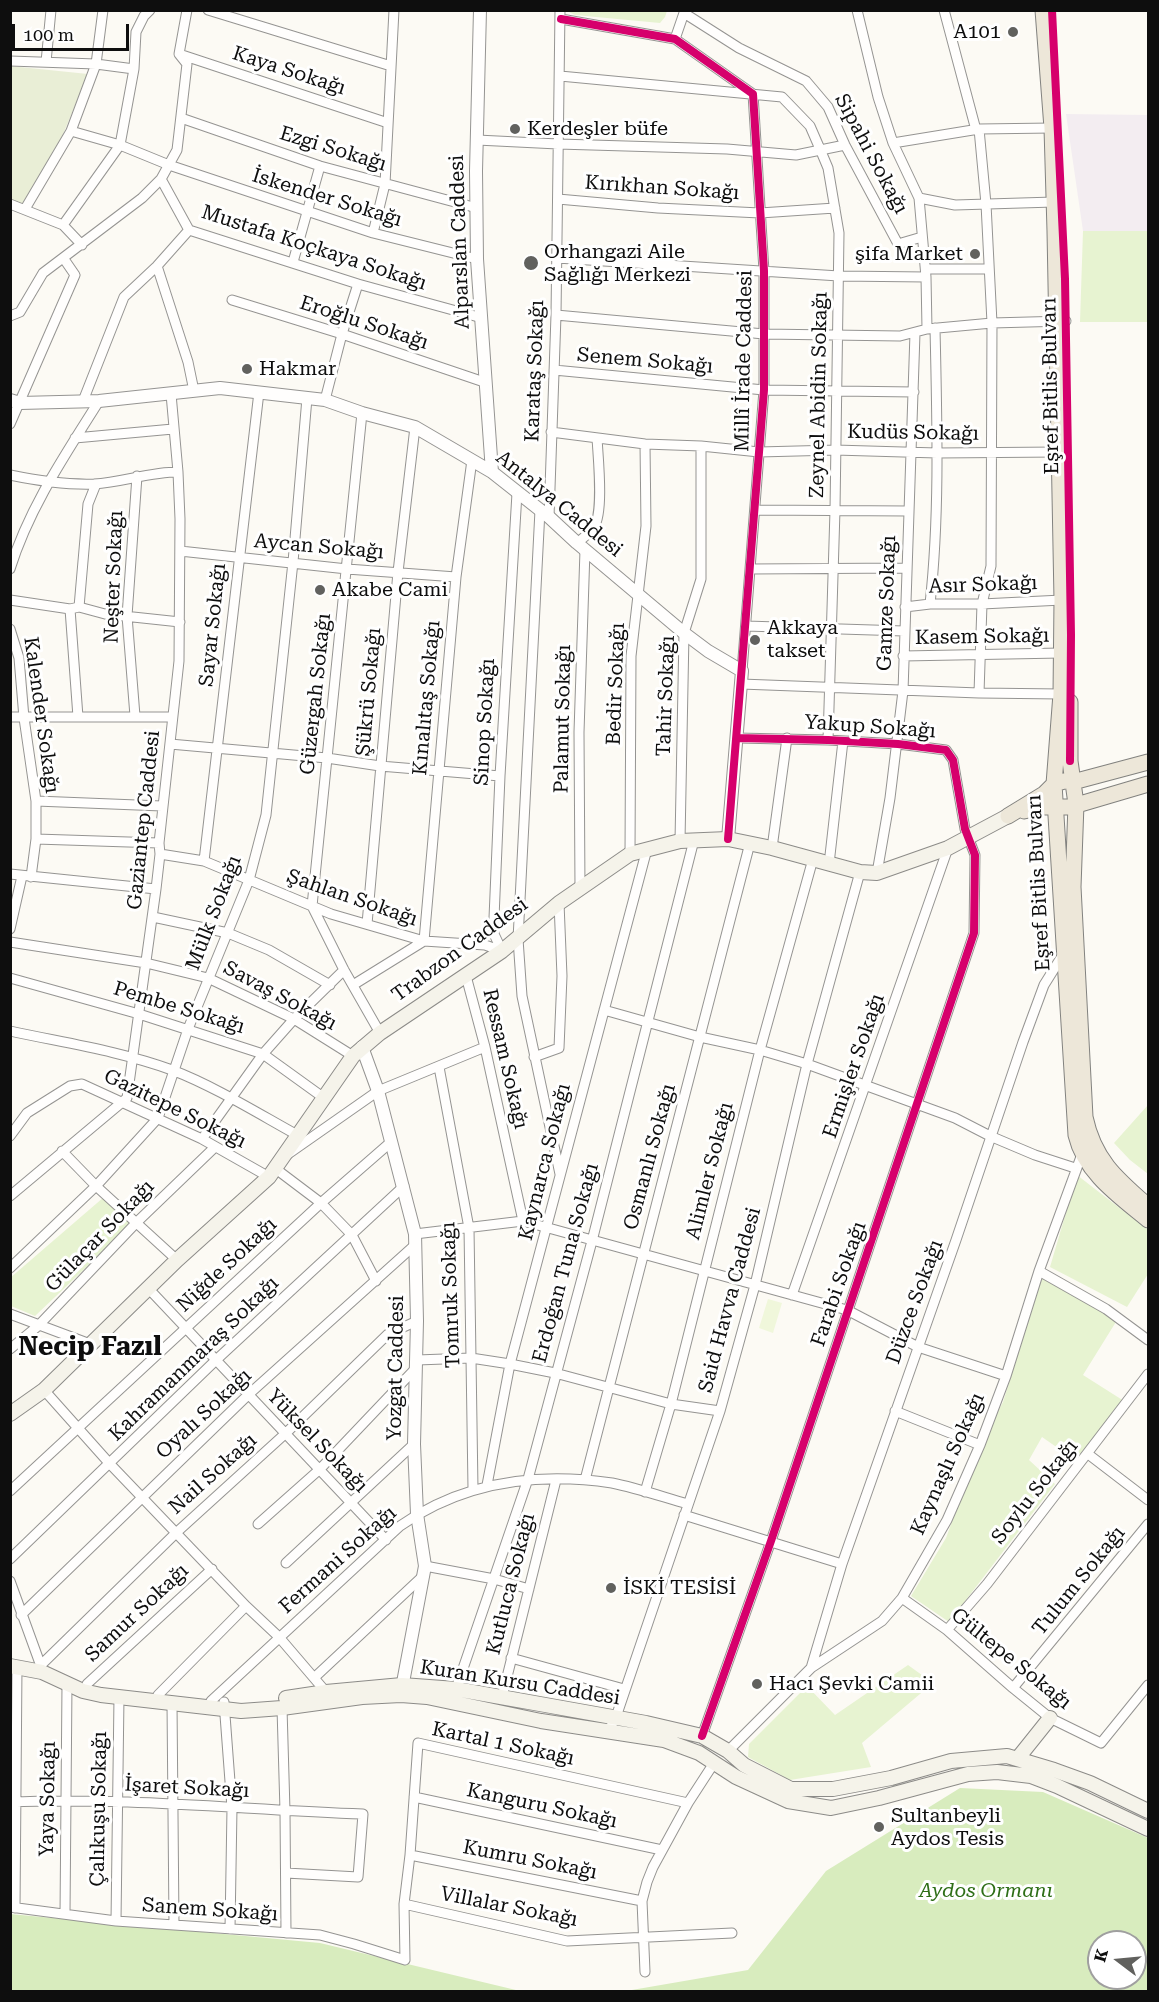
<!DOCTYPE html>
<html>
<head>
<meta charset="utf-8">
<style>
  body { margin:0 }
  #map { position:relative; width:1159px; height:2002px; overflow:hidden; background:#fcfaf4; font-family:"Roboto Serif",serif }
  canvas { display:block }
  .frame { position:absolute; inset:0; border:12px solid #0e0e0e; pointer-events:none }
  .north { position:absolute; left:1087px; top:1930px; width:60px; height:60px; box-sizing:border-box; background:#fff; border:2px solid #9f9f9f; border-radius:50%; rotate:286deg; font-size:16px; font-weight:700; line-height:24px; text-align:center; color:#0e0e0e }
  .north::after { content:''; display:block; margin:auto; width:21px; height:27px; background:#61615e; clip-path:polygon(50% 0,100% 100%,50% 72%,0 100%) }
  .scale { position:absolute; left:12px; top:24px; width:117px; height:27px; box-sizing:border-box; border:3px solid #0e0e0e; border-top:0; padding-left:8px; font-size:18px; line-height:21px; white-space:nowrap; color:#0e0e0e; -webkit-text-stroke:4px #fff; paint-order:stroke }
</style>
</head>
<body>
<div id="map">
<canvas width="1159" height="2002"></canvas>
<div class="frame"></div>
<div class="north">K</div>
<div class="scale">100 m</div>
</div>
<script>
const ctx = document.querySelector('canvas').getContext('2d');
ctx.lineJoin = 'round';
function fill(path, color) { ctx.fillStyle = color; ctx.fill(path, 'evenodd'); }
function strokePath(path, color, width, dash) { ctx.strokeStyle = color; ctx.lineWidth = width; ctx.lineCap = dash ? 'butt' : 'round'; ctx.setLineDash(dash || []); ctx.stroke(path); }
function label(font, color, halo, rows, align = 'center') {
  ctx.font = font + ' "Roboto Serif",serif'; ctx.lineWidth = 6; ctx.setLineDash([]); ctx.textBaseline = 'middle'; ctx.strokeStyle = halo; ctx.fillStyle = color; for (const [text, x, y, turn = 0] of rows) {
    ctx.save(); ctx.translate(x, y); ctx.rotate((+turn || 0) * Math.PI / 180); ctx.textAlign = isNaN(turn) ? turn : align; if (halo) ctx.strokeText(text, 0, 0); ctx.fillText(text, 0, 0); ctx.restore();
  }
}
const industrial = new Path2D(`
  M1066,114L1148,115V231H1083Z`);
const green = new Path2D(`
  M567,11H667L665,17L660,23L575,15Z
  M1083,231H1148V322H1080Z
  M1148,1105V1174L1130,1160L1114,1143Z
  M1077,1175L1148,1230V1274L1127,1307L1050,1267Z
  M104,1197L133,1223L35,1316L11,1306L10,1278Z
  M1042,1278L1070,1289L1119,1317L1083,1375L1124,1401L1075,1460L1042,1437L1029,1460L1055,1484L949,1622L911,1596L946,1538L979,1447L1003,1402Z
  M908,1665L933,1683L862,1743L871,1767L790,1780L748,1757L749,1744L807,1686L835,1715Z`);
const forest = new Path2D(`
  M960,1788L1043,1792L1148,1838V1991H626L748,1970L826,1871ZM1099,1942H1135V1978H1099Z
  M10,1914L320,1943L520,1991H11Z`);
const cemetery = new Path2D(`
  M10,66L88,74L57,149L23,205L11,199Z`);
const pitch = new Path2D(`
  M768,1299L782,1303L773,1333L759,1328Z`);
const minor = new Path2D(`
  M208,10L391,66
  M857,10L878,97L893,143L919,198L926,277L927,329
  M944,10L976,130
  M684,13L739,48L806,81L828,107L845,145L898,244L922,237
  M561,19L675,39L753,94L764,271V390L742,671
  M675,39L685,10
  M179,54L388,123
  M10,61L96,64L134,69
  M46,62L51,10
  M560,76L782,97L810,126L820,149L828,168L839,233L835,510L828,740
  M181,118L320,166L477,208
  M979,129L986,204L992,323L991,566L982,604L979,693
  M71,131L120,145L169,165L373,233L477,259
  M477,140L558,144L727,149L796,155L845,145
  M893,143L979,129L1052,128
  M161,179L189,230L358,284L482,318
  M919,198L955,205L1054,202
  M558,199L658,208L760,213L835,208
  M10,204L63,225L82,245
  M25,209L71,131L96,64L103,10
  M63,225L120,145L134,69L136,32L144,16L150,10
  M373,233L385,184L394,10
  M557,258L839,276L926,277
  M293,262L320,166
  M157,266L188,362L194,391
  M926,269H989
  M232,300L342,334L484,382
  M556,315L764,334L900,336L927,329L992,323L1066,321
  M10,316L20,312L43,273L142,198L161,179L177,150L187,64L179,54L187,10
  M554,370L764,390L914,392
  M325,400L342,334L358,284
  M83,401L124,297L157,266L189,230
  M362,413L312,906L344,970L380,1033
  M10,424L75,275L64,259
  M551,432L645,444L701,446L759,452L835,450L937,453L1059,452
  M75,438L173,429
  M10,475C39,481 65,485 94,484C123,482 150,472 178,472
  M540,510L518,939L522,996L560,1174
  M755,510L908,511
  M549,517L556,315L560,10
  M577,543C583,538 590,533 594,527C604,512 598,457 597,438
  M180,551L347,569L456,577
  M10,569C29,508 65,455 99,401
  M750,569L906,568
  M10,600L70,609L79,607L105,614L180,622
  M930,604C940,512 937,420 935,328
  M79,607L88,504L96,484
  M905,607L930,604H982L1062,600
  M70,609L78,717
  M746,626L904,631
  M10,629L19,658L24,718L36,801V839L31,877
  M903,656L1061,653
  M741,684L979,693L1061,694
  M135,716L127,616L137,476
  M10,717H172
  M170,744L327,758L380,766L500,776
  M36,801L162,806
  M36,839L159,843
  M680,841L684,633L701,579V446
  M772,848L787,738
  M160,854L204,861L331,914L424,941L485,945L502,951
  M630,854L631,656L646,526L645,444
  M204,861L259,392
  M829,864L843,741
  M877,873L890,798L903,691L915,333
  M10,874L156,889
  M580,889L579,732L585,550
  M153,917L228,933L269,950L330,985
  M367,924L398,572L415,427
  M10,929L22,876
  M10,942L146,963L208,978L294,1019L353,1056
  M502,951L494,934V918L500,776L517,493
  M466,976L485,1047L523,1221
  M10,978L139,1014L263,1054L324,1098
  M353,985L424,941L456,577L472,460
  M604,1010L700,1037L760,1050L807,1064L955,1118L990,1136L1035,1155L1075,1168
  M10,1031C65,1043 120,1051 172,1070C214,1086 259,1114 299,1136
  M534,1057L559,1048L562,976L559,903
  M439,1067L469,1228L473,1489
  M10,1136L27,1113L70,1086L82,1084L202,1139L269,1177
  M202,1139L263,1054L294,1019L344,970
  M62,1151L96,1186L177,1260
  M288,1154L378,1091L485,1047
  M276,1169L321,1203L352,1235L376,1281
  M10,1196L127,1098L156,889L160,854L159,843L179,661L180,519L178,472L171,394
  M415,1234L523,1221L847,1310L918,1347L1006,1376
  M10,1268L96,1186L158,1118L188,1029L249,880L266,815L293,562L307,398
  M1039,1271L1106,1309L1148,1340
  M148,1288L386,1540
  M792,1295L948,848
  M10,1314L90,1344
  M10,1349L38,1326L137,1222L215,1147
  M417,1360L471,1358L510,1364L555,1373L671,1404L720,1411
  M44,1390L110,1464L246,1606L279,1637L326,1692
  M895,1411L980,1445
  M1088,1454L1148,1500
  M585,1480L750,843
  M487,1485L510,1364L647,849
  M10,1491L321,1203L391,1142
  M645,1492L671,1404L760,1050L813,859
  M684,1515L842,1564
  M258,1524L320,1469L416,1368
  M10,1559L215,1361L404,1186
  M286,1563L414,1444
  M425,1566L494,1579L529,1589
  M10,1581L42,1669
  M902,1598L947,1630L1013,1688L1050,1718L1101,1743L1148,1685
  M21,1615L248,1395L416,1244
  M947,1630L987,1584L1148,1374
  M511,1658L624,1689
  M41,1665L177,1532L286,1433L388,1334L417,1321
  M811,1668L842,1564L956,1240L1023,1042L1044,985L1064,953
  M315,1677L422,1577
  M87,1684L212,1569
  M1013,1688L1148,1524
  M456,1689L528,1479L592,1241L694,840
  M158,1695L246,1606
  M502,1697L556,1480
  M211,1701L400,1526C463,1482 537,1472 612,1483C637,1488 663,1497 688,1504
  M224,1702L232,1808L230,1929
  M172,1703L174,1925
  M282,1708L285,1811L286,1933
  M609,1730L616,1717L720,1411L755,1285L807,1064L860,872
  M702,1736L771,1541L974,933L975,855L965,829L953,760L946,750L898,744L828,740L737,738
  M728,1751L811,1668L882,1621L902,1598L947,1520L980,1445L1006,1376L1039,1271L1082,1154
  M414,1797L662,1850
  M10,1802C128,1797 245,1810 363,1814L358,1877L286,1873
  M410,1855L642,1901
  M404,1904L567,1941L732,1933
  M10,1907L116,1921L320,1935L354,1944L405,1960L404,1904L410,1855L418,1743L688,1803
  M15,1908L17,1667
  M65,1914L67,1684
  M116,1921L119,1697
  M645,1972L642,1901L647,1882L653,1867L688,1803L714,1763`);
const tertiary = new Path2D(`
  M480,10L476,171L477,259L492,472
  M10,400L20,403L99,401L220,388L325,400L362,413L415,427L492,472L549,517L577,543L684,633L708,651L742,671L728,839
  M362,1047L378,1091L415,1234L417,1321L414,1444L417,1514L425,1566L401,1693`);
const secondary = new Path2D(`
  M10,1414L44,1390L177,1260L269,1177L353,1056L380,1033L502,951L559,903L630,854L680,841L728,839L772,848L860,872L877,873L948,848L1008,816
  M10,1666L42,1672L83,1691L101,1695L241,1711L282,1708L362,1697L401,1695L427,1697L541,1721L664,1740L699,1753L736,1777L788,1801L831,1808L879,1798L968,1774L997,1772L1031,1776L1057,1786L1148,1829
  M286,1698L326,1692L402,1685L456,1689L646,1723L702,1736L728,1751L744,1765L791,1789H833L891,1778L951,1761L1007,1756L1054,1770L1090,1783L1148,1811
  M1018,1758L1050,1718`);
const primary = new Path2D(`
  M1043,10L1052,128L1055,231L1062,600L1061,694L1054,784L1076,1135C1085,1173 1119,1196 1148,1220
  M1070,702V761L1076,804L1073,887L1085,1117C1094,1160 1117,1179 1148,1206
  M1024,811L1044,807H1070L1148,784
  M1008,816L1044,794L1054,784L1064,781L1073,782L1148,762`);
const cycleway = new Path2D(`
  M1052,10L1065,279L1071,635L1070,761
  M561,19L675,39L753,94L764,271V390L728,839
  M702,1736L771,1541L974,933L975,855L965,829L953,760L946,750L898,744L828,740L737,738`);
const markers = [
  [1013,32,6,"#61615e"],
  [515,129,6,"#61615e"],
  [975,254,6,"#61615e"],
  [531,263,8,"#61615e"],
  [247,369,6,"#61615e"],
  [320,590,6,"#61615e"],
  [755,640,6,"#61615e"],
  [611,1588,6,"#61615e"],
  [757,1684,6,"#61615e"],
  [879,1827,6,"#61615e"]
];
const poiNames = [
  ["A101",1001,32,"right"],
  ["Kerdeşler büfe",527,129],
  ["Orhangazi Aile",544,252],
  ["Sağlığı Merkezi",544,275],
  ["şifa Market",963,254,"right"],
  ["Hakmar",259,369],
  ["Akabe Cami",332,590],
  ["Akkaya",767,628],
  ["takset",767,651],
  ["İSKİ TESİSİ",623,1588],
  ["Hacı Şevki Camii",769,1684],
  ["Sultanbeyli",891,1816],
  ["Aydos Tesis",891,1839]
];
const streetNames = [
  ["Kaya Sokağı",289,71,18],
  ["Ezgi Sokağı",333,149,17],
  ["Sipahi Sokağı",871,154,62],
  ["Kırıkhan Sokağı",662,188,4],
  ["İskender Sokağı",327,198,17],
  ["Alparslan Caddesi",460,242,-92],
  ["Mustafa Koçkaya Sokağı",314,248,18],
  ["Eroğlu Sokağı",364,323,18],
  ["Senem Sokağı",645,361,5],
  ["Millî İrade Caddesi",744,361,-89],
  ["Karataş Sokağı",535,371,-88],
  ["Eşref Bitlis Bulvarı",1051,386,-91],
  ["Zeynel Abidin Sokağı",819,395,-89],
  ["Kudüs Sokağı",913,433,1],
  ["Antalya Caddesi",559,504,39],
  ["Aycan Sokağı",319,547,5],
  ["Neşter Sokağı",114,577,-88],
  ["Asır Sokağı",983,585,-2],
  ["Gamze Sokağı",887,603,-88],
  ["Sayar Sokağı",213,625,-84],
  ["Kasem Sokağı",982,637,-1],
  ["Bedir Sokağı",616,684,-88],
  ["Şükrü Sokağı",369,692,-85],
  ["Güzergah Sokağı",316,694,-84],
  ["Tahir Sokağı",666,696,-88],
  ["Kınalıtaş Sokağı",427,698,-85],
  ["Kalender Sokağı",41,715,82],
  ["Palamut Sokağı",563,719,-89],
  ["Sinop Sokağı",485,722,-87],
  ["Yakup Sokağı",870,727,4],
  ["Gaziantep Caddesi",144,820,-84],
  ["Eşref Bitlis Bulvarı",1039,883,-93],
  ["Şahlan Sokağı",352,898,19],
  ["Mülk Sokağı",214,913,-69],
  ["Trabzon Caddesi",460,950,-36],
  ["Savaş Sokağı",280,996,28],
  ["Pembe Sokağı",179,1008,17],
  ["Ressam Sokağı",505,1059,77],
  ["Ermişler Sokağı",854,1066,-71],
  ["Gazitepe Sokağı",175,1109,26],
  ["Osmanlı Sokağı",650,1157,-75],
  ["Kaynarca Sokağı",545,1162,-76],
  ["Alimler Sokağı",710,1171,-76],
  ["Gülaçar Sokağı",100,1236,-46],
  ["Erdoğan Tuna Sokağı",566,1263,-75],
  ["Niğde Sokağı",227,1265,-43],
  ["Farabi Sokağı",839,1284,-71],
  ["Tomruk Sokağı",451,1295,-92],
  ["Said Havva Caddesi",730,1300,-75],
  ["Düzce Sokağı",915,1302,-70],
  ["Kahramanmaraş Sokağı",194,1359,-44],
  ["Yozgat Caddesi",396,1368,-89],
  ["Oyalı Sokağı",204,1414,-43],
  ["Yüksel Sokağı",317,1441,46],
  ["Kaynaşlı Sokağı",948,1464,-66],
  ["Nail Sokağı",213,1474,-42],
  ["Soylu Sokağı",1035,1492,-52],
  ["Fermani Sokağı",338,1560,-42],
  ["Tulum Sokağı",1079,1581,-51],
  ["Kutluca Sokağı",511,1584,-76],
  ["Samur Sokağı",137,1613,-43],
  ["Gültepe Sokağı",1011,1659,39],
  ["Kuran Kursu Caddesi",520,1683,9],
  ["Kartal 1 Sokağı",503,1744,12],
  ["İşaret Sokağı",187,1788,3],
  ["Yaya Sokağı",48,1799,-89],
  ["Kanguru Sokağı",542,1806,12],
  ["Çalıkuşu Sokağı",99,1809,-89],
  ["Kumru Sokağı",530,1860,11],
  ["Villalar Sokağı",509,1907,11],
  ["Sanem Sokağı",210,1910,4]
];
const parkNames = [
  ["Aydos Ormanı",986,1891]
];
const districtNames = [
  ["Necip Fazıl",90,1347]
];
fill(industrial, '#f3edf1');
fill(green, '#e7f3d1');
fill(forest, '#d8ecbe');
fill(cemetery, '#e9eed6');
fill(pitch, '#f0f7db');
strokePath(minor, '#959492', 11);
strokePath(tertiary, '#959492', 14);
strokePath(secondary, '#8c8b88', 16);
strokePath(primary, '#82827f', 17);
strokePath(minor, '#fffefd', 9);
strokePath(tertiary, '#fffefd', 12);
strokePath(secondary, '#f5f3ea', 14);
strokePath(primary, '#ede7d9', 15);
strokePath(cycleway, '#d6006c', 8);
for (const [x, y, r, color] of markers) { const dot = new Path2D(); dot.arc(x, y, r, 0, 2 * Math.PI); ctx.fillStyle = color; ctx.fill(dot); strokePath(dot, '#fff', 2); }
label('20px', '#0e0e0e', '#fff', poiNames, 'left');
label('20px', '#0e0e0e', '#fff', streetNames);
label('italic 20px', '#2e6e17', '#fff', parkNames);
label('bold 26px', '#0e0e0e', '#fff', districtNames);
</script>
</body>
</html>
